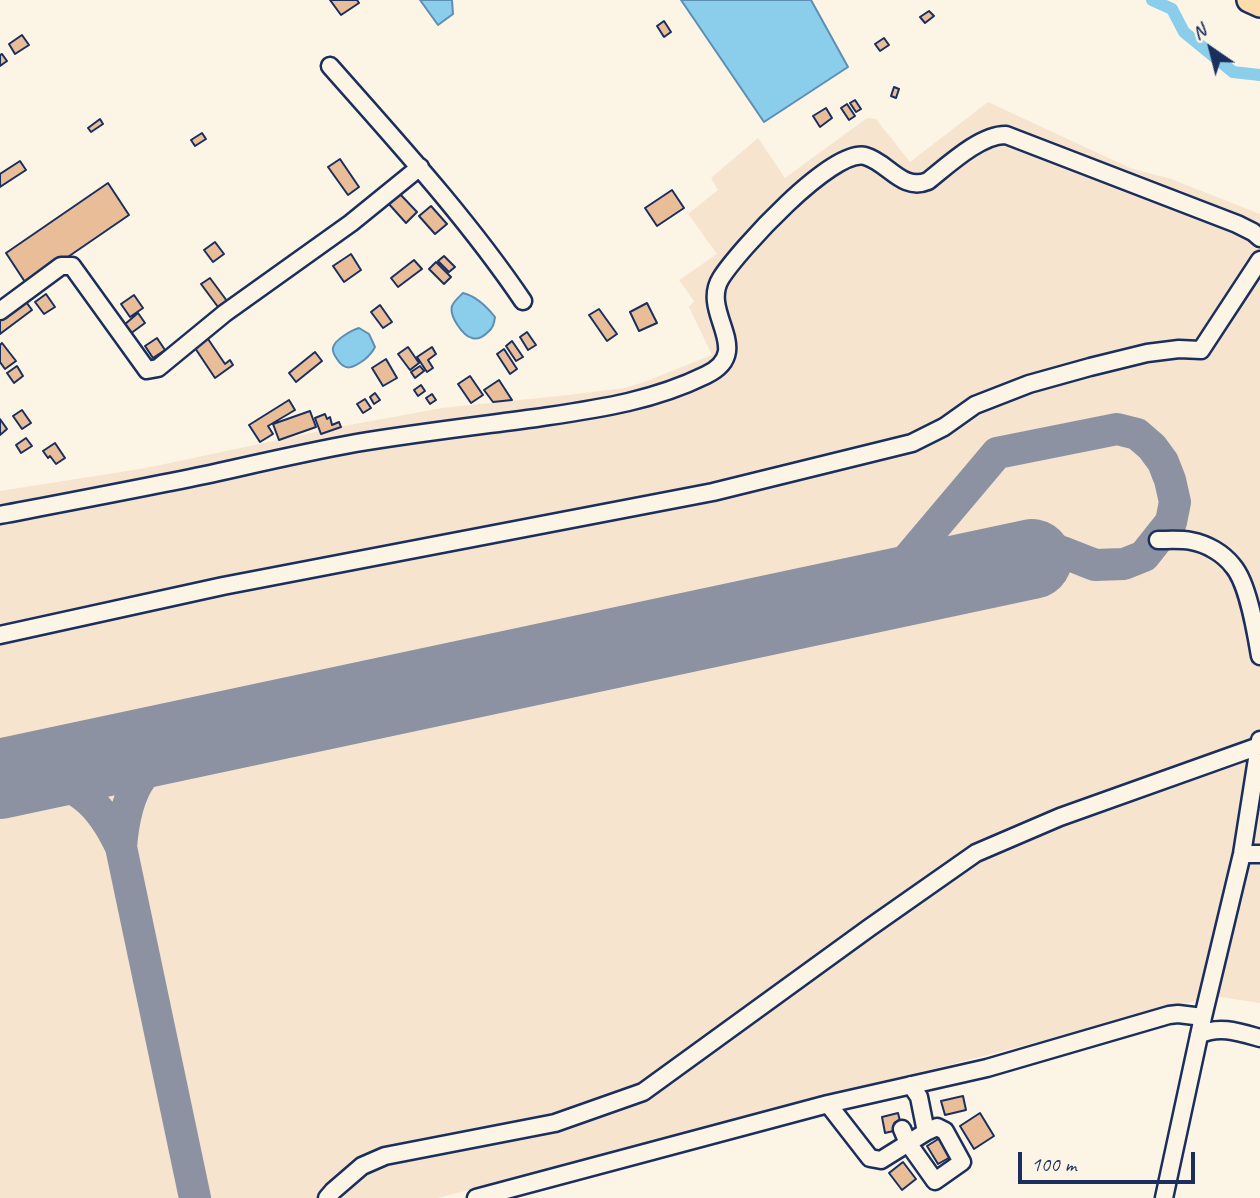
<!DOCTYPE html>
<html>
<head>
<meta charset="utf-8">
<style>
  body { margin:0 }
  #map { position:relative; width:1260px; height:1198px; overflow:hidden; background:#fcf5e5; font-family:Caveat,sans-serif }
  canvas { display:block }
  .north { position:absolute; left:1176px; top:14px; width:70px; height:70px; -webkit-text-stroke:5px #fcf5e5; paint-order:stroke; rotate:325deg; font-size:19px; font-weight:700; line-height:28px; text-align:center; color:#1b2f5e }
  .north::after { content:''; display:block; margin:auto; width:24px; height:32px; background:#1b2f5e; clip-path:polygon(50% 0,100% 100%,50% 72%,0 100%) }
  .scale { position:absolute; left:1018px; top:1152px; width:177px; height:32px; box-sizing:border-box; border:4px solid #1b2f5e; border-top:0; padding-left:9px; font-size:21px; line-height:24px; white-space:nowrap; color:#1b2f5e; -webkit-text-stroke:5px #fcf5e5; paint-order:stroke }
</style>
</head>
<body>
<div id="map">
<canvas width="1260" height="1198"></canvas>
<div class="north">N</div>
<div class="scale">100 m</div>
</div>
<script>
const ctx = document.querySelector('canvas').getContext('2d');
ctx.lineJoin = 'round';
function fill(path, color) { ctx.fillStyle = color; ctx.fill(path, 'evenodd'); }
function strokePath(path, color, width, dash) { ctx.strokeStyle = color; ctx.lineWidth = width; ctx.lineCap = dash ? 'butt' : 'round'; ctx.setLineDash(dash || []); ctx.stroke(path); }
const built = new Path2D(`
  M988,102L1130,168L1171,179L1260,214V1003L1214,996L438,1198H0V491L146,468L344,426L442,408L568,395L625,388L644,382L712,355L689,307L694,301L679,280L717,254L688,214L718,190L711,178L758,138L785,178L867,118L876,119L910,162Z`);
const water = new Path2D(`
  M420,0H452L453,14L438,25Z
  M681,0H811L848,67L764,122Z
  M463,293C476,296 487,307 495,317C494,324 493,328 488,332C484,336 478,340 472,338C463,336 449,316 452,306C454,301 459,297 463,293Z
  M359,328L369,334L375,347C372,353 369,356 364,360C353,368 345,372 337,359C335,356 332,352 333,348C334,340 352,330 359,328Z`);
const canal = new Path2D(`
  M1152,0L1172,9L1184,32L1233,72L1260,75`);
const taxiway = new Path2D(`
  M872,593L889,581L997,453L1117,429L1137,434L1152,447L1163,462L1170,480L1175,502L1171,522L1144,556L1124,564L1095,565L1062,552L1032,559
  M26,774C77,783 99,800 121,847C126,786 143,760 201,736
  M121,847L195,1198`);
const runway = new Path2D(`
  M0,779L1032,559`);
const building = new Path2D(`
  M330,0H357L359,3L341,15Z
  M929,11L934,16L925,23L920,17Z
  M664,21L671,32L664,37L657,26Z
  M22,35L29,45L15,54L9,44Z
  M884,38L889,45L880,51L875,44Z
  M2,54L7,61L0,66V55Z
  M894,87L899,89L896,98L891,96Z
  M855,100L861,109L856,112L850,103Z
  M847,104L855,116L849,120L841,108Z
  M826,108L832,118L820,127L813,116Z
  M100,119L103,124L91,132L88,128Z
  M202,133L206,139L195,146L191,140Z
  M340,159L359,187L348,195L328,167Z
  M20,161L26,170L0,187V174Z
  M108,183L129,215L27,285L6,253Z
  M672,190L684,208L657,226L645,208Z
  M399,193L417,212L406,223L388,203Z
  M431,206L447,224L435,234L419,216Z
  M215,242L224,254L213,262L204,250Z
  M351,254L361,270L344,282L333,266Z
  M444,256L455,267L449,272L438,261Z
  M414,260L422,269L398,287L391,278Z
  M436,262L451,277L444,284L429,269Z
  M210,278L227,301L218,307L201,284Z
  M46,294L55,307L44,314L35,302Z
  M134,295L143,308L130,317L121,304Z
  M24,299L32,310L0,334V317Z
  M647,303L657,323L639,331L630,312Z
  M380,305L392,322L383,328L371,312Z
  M599,309L617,334L607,341L589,315Z
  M138,313L145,323L130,334L124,325Z
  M527,332L536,345L528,350L520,337Z
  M206,336L225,364L230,360L233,365L215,378L193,345Z
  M157,338L165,350L153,358L145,346Z
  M512,341L523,357L516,361L506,346Z
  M2,343L16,361L5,369L0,362V345Z
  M408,347L419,363L410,370L398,354Z
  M432,347L436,354L428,360L433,368L427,372L417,357Z
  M504,349L517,369L510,374L497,354Z
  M315,352L322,361L296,382L289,373Z
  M386,359L397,378L383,386L372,368Z
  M17,366L23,376L14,383L7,373Z
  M420,366L424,371L415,378L411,372Z
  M470,376L483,395L471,403L458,384Z
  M499,380L512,400L493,402L484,390Z
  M421,385L425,391L418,396L414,390Z
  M375,393L380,400L374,404L370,397Z
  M432,394L436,400L430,404L426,398Z
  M365,399L371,408L363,413L357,404Z
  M289,400L295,410L268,426L273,434L260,442L249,425Z
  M22,410L31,423L22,429L13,416Z
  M310,411L316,427L279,440L273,424Z
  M325,414L327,419L330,417L332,425L339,422L341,427L321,434L315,418Z
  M0,419L7,429L0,435Z
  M26,438L32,446L21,453L16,445Z
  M55,443L65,458L56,464L50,456L48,458L43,451Z
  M963,1096L966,1110L945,1115L941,1101Z
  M898,1113L902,1129L885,1133L882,1117Z
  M980,1113L994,1136L974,1149L960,1126Z
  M943,1136L954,1155L938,1164L927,1146Z
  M903,1162L916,1179L902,1190L889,1173Z`);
const minor = new Path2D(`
  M330,66C397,142 466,217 523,301
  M0,311L61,266H72L147,370L158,368L225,313L351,223L420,167
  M0,515C68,502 137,489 205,475C255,464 306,452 356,443C416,433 476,426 536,418C596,409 651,402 706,375C756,351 699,313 721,278C738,251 832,148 865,156C888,162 902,192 928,181C947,166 981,134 1006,135L1237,224L1253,232L1260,238
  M1158,540C1168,540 1181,539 1191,541C1207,544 1223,553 1233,566C1248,583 1256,632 1260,656
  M0,635L223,586L713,492L912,443L944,427L975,405L1029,384L1090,367L1147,353L1179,349L1201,350L1260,260
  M1242,854H1260
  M1199,1035C1219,1025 1239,1032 1260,1038
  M828,1104L987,1068L1169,1015L1178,1014L1203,1017L1242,854L1260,740
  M902,1129L908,1143L935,1181L962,1162L945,1131L937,1127L926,1132
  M327,1198L333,1191L362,1166L385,1156L555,1123L643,1092L869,928L976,853L1060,817L1259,746
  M476,1198L828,1104L870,1158L881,1160L926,1132L919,1097L911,1085
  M1164,1198L1203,1017`);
const highway = new Path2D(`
  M1249,0L1260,5`);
fill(built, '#f6e4ce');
fill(water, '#8aceeb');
strokePath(water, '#5e8eb3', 2);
strokePath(canal, '#8aceeb', 12);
strokePath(taxiway, '#8c92a2', 32);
strokePath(runway, '#8c92a2', 80);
fill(building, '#e9bd98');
strokePath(building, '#1b2f5e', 2);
strokePath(minor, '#1b2f5e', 21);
strokePath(highway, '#1b2f5e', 28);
strokePath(minor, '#fcf5e5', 16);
strokePath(highway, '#faddab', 23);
</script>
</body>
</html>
